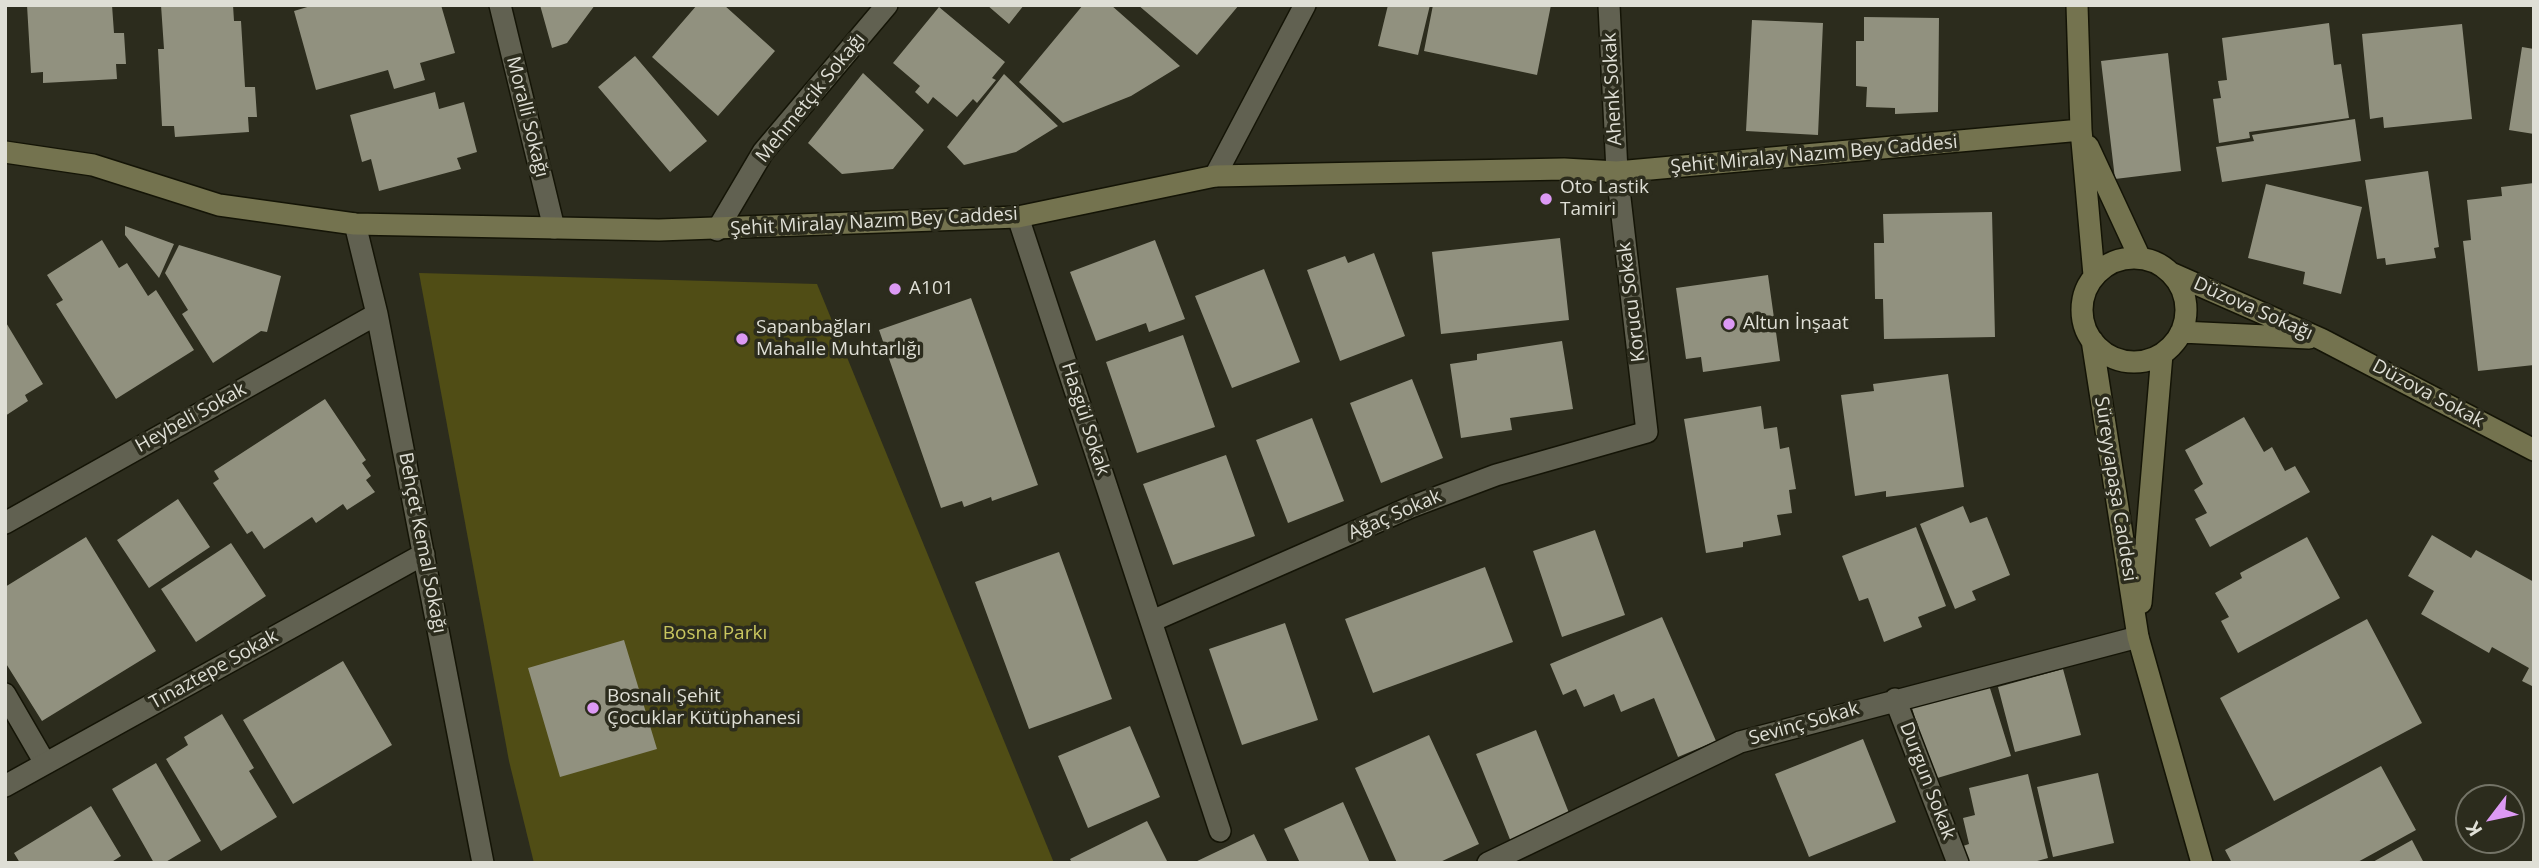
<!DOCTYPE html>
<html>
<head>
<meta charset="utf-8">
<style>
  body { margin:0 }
  #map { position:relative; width:2539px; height:868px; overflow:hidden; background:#2c2c1d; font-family:"Open Sans",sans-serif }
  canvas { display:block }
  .frame { position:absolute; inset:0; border:7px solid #dfdfd6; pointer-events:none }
  .north { position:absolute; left:2455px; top:784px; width:70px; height:70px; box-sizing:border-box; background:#2c2c1d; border:2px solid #747467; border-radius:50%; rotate:238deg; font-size:19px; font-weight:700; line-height:28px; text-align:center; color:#dfdfd6 }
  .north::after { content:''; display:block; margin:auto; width:24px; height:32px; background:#dc99f4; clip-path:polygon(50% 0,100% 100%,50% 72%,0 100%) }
</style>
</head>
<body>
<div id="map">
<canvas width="2539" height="868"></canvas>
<div class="frame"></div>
<div class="north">K</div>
</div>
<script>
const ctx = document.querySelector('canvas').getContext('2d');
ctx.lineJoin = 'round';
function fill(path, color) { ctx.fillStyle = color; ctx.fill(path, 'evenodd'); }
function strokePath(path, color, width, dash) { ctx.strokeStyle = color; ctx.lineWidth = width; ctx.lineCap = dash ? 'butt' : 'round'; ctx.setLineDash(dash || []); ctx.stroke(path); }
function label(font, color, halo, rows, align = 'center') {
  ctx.font = font + ' "Open Sans",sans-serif'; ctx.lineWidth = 7; ctx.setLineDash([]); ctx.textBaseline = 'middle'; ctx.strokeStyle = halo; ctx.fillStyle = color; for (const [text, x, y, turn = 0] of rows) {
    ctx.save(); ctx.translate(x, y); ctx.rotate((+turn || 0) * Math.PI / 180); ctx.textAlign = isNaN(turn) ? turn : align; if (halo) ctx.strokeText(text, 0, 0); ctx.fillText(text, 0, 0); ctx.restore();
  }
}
const green = new Path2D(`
  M419,273L817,284L1054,863H534L509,761Z`);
const building = new Path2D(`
  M27,5H112L114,33H124L126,64H116L117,79L43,83V72L31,73Z
  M161,5H233L234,21H241L245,87H255L257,117H248L249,132L175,137L174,126H162L158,49H164Z
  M314,5H441L455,53L420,63L425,80L394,89L388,70L316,90L294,11Z
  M540,5H595L567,43L552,48Z
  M697,5H724L775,51L718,116L652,57Z
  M987,5H1024L1009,24Z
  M1083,5H1111L1180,66L1131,96L1063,123L1019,82Z
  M1138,5H1239L1197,55Z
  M1388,5H1430L1418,55L1378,46Z
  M1433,5H1551L1537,75L1424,51Z
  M939,7L1005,62L992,78L996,80L977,103L973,99L957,117L933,97L928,104L915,92L920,86L893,63Z
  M1864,17L1939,18L1938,112L1895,114V108L1866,107L1867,87L1856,86V41H1864Z
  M1752,20L1823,23L1818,135L1746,131Z
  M2329,23L2334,65L2341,64L2349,118L2249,132L2250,138L2219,143L2213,99L2221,98L2218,81L2227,80L2222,38Z
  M2462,24L2472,119L2384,128L2383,117L2370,119L2362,34Z
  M2522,47L2534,49V134L2509,130Z
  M2168,53L2181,171L2115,179L2101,61Z
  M635,56L707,141L670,172L598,87Z
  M863,73L924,130L893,169L842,174L808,143Z
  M1004,74L1058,126L1016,152L964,165L947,147Z
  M435,92L439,109L464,102L477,152L457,158L461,169L379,191L371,159L362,162L350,115Z
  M2355,119L2361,161L2222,182L2216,147L2254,141L2252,135Z
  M2428,171L2439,247L2434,248L2436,258L2386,265L2385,258L2377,259L2365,180Z
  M2534,183V365L2478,371L2463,241L2471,240L2467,200L2502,196L2501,187Z
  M2266,184L2362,207L2341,294L2303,284L2305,272L2248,258Z
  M1992,212L1995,337L1884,339L1883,299H1875L1874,243H1884L1883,214Z
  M125,226L174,244L159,278L125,235Z
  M1560,238L1569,320L1441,334L1432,252Z
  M102,240L119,268L127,263L148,296L156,290L194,350L116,399L56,304L63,300L47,275Z
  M1155,240L1185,319L1149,332L1146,323L1096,341L1070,272Z
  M179,245L281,276L267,332L261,331L213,363L182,314L188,310L165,273Z
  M1374,253L1405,336L1340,361L1307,270L1345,256L1348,263Z
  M1264,269L1300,362L1232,388L1195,296Z
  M1768,275L1780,361L1703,372L1701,357L1686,359L1676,288Z
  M971,298L1038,485L992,501L991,497L964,507L962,501L941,508L879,330Z
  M5,321L43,384L25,395L28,401L5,416Z
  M1183,335L1215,427L1137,453L1106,362Z
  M1562,341L1573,409L1510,418L1512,430L1461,438L1450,364L1477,360V354Z
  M1948,374L1964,487L1886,497V491L1855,496L1841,395L1874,391L1873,384Z
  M1412,379L1443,458L1381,483L1350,403Z
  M325,399L366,460L362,463L371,476L366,480L375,492L347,510L343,504L316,523L312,517L264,549L252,531L247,534L213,483L219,479L214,471Z
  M1761,406L1764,429L1777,427L1780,449L1789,447L1796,489L1789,490L1792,513L1777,515L1781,535L1743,542V547L1706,553L1684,419Z
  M2244,417L2264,452L2272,447L2285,471L2295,466L2310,492L2210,547L2195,519L2207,513L2194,490L2203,484L2185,450Z
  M1312,418L1344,501L1288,523L1256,440Z
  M1226,455L1255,536L1173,565L1143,484Z
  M178,499L210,547L149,588L117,540Z
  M1963,506L1970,523L1987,517L2010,575L1972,591L1976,600L1955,609L1920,524Z
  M1916,527L1946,606L1918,617L1922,627L1884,642L1868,598L1859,601L1842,556Z
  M1595,530L1625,615L1562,637L1533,551Z
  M2432,535L2471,558L2476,550L2534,582V687L2522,681L2529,668L2492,647L2489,653L2421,614L2434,591L2408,576Z
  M86,537L156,651L42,721L5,662V587Z
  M2307,537L2340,598L2238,653L2221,621L2229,617L2215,593L2242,578L2240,573Z
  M231,543L266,596L196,642L161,589Z
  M1059,552L1112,699L1029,729L975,582Z
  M1485,567L1513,642L1373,693L1345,619Z
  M1662,617L1716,741L1678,757L1654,698L1621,712L1614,694L1584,707L1576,689L1563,695L1550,664Z
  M2367,619L2422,723L2274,801L2220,698Z
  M1285,623L1318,720L1242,745L1209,649Z
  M624,640L657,749L560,777L528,668Z
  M343,661L392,745L293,804L243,720Z
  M2063,669L2081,735L2015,752L1998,687Z
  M1989,685L2011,756L1934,779L1912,708Z
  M222,714L254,768L249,771L277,817L221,851L166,759L188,745L184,737Z
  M1130,726L1160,797L1088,828L1058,756Z
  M1536,730L1571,818L1511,842L1476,754Z
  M1429,735L1479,844L1438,863H1397L1355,768Z
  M1863,739L1896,822L1809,857L1775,774Z
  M156,763L201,841L164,863H154L112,789Z
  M2381,766L2416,830L2356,863H2232L2225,850Z
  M2098,773L2114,843L2053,857L2037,787Z
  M2028,774L2048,858L2030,863H1967L1963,846L1969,844L1963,818L1975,815L1969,788Z
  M1343,802L1370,863H1300L1284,829Z
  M91,806L121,856L110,863H20L14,853Z
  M1147,821L1168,863H1072L1070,859Z
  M1254,834L1268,863H1193Z
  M2412,840L2424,863H2371Z`);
const lane = new Path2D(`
  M5,694L45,763`);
const street = new Path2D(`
  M500,5L554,228
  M1215,176L1305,5
  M1018,217L1220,831
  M355,224L377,314L483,863
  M717,230L763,152L887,5
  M5,523L377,314
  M1152,621L1411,507L1496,475L1647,432L1617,172L1609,5
  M1895,699L1958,863
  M5,786L424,554
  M1488,863L1740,742L2138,637`);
const secondary = new Path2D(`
  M2077,5L2081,130L2094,275
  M2088,146L2140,258
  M5,152L93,165L219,205L355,224L659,230L1018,217L1215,176L1564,169L1617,172L2081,130
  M2082 310a52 52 0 1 1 104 0a52 52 0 1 1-104 0Z
  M2171,273L2321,339L2534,450
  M2181,332L2309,338
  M2092,340L2138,637L2202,863
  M2141,603L2162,354`);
const markers = [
  [1546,199,7,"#dc99f4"],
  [895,289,7,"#dc99f4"],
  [1729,324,7,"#dc99f4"],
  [742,339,7,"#dc99f4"],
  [593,708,7,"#dc99f4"]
];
const streetNames = [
  ["Ahenk Sokak",1613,89,-93],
  ["Mehmetçik Sokağı",811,98,-51],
  ["Moralli Sokağı",527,117,76],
  ["Şehit Miralay Nazım Bey Caddesi",1814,155,-5],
  ["Şehit Miralay Nazım Bey Caddesi",874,222,-3],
  ["Korucu Sokak",1632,302,-97],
  ["Düzova Sokağı",2253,309,24],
  ["Düzova Sokak",2428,394,28],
  ["Heybeli Sokak",191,418,-29],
  ["Hasgül Sokak",1085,419,72],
  ["Süreyyapaşa Caddesi",2115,489,81],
  ["Ağaç Sokak",1395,515,-23],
  ["Behçet Kemal Sokağı",422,543,79],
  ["Tınaztepe Sokak",214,670,-29],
  ["Sevinç Sokak",1804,724,-16],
  ["Durgun Sokak",1927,781,69]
];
const poiNames = [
  ["Oto Lastik",1560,188],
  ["Tamiri",1560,210],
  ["A101",909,289],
  ["Altun İnşaat",1743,324],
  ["Sapanbağları",756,328],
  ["Mahalle Muhtarlığı",756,350],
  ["Bosnalı Şehit",607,697],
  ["Çocuklar Kütüphanesi",607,719]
];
const parkNames = [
  ["Bosna Parkı",715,634]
];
fill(green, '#504d15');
fill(building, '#91917f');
strokePath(lane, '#141406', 24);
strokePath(street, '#141406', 24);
strokePath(secondary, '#141406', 24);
strokePath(lane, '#616151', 21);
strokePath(street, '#616151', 21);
strokePath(secondary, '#74734f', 21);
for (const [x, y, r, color] of markers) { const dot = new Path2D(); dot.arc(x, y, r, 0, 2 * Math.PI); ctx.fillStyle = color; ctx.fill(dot); strokePath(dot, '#2c2c1d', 2.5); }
label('19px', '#dfdfd6', '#2c2c1d', streetNames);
label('19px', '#dfdfd6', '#2c2c1d', poiNames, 'left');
label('19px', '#c9c65f', '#2c2c1d', parkNames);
</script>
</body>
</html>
